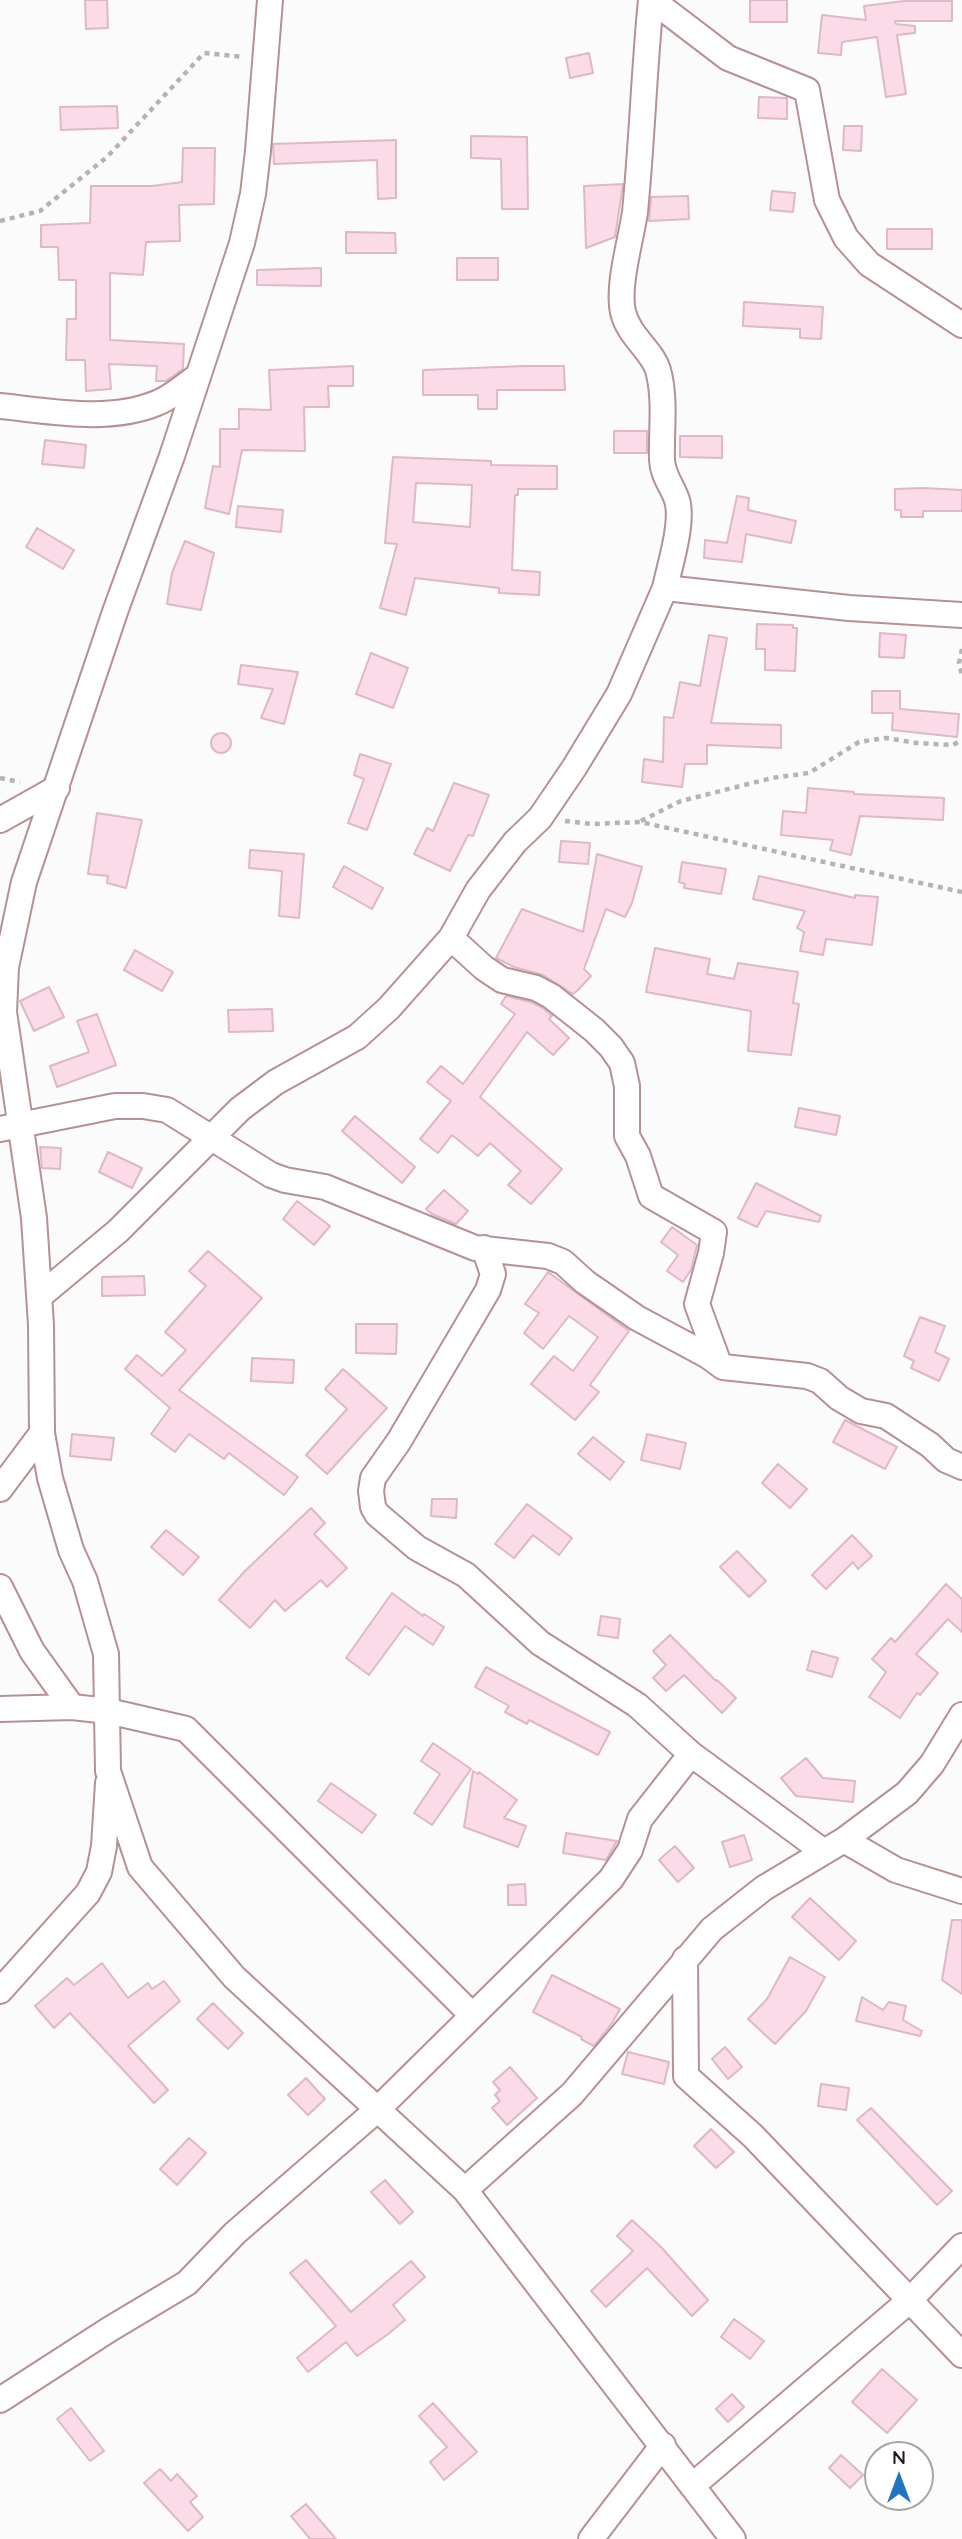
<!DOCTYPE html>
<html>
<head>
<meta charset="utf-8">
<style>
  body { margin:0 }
  #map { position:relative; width:962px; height:2539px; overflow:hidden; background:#fbfbfb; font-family:Quicksand,sans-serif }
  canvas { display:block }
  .north { position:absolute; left:864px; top:2441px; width:70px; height:70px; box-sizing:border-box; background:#fff; border:2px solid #a9a3a3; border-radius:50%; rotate:0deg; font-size:19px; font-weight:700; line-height:28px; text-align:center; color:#291a1a }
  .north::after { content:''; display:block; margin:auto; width:24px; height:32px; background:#2274c2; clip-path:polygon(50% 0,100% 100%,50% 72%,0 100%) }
</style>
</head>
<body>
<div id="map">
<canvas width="962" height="2539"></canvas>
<div class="north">N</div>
</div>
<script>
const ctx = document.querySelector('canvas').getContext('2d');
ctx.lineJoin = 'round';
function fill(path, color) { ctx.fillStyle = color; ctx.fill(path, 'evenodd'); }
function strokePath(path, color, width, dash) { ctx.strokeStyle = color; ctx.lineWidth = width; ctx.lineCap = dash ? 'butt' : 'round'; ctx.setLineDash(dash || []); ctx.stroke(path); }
const building = new Path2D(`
  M85,0H107L108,28L86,29Z
  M750,0H787V22H750Z
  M904,1H952V21H895L896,24L915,26V33L897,35L906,94L886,97L877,37L842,42L841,55L818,53L822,15L866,20L864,6Z
  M589,53L593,73L570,78L566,58Z
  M759,97L787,98V119L758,118Z
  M117,106L118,128L61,130L60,107Z
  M844,126H862L861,151L843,150Z
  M471,136L527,137L528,209H502L501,159L471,158Z
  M396,140V198L378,199L377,160L274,164L273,144Z
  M183,148H215L214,204L179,205L180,241L146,242L143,275L110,273V340L184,344L183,369L166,381H156L157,366L109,364L111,389L86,391L85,360H66L67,319H76V280H59L58,247H41V225L90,223L91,186H152L182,182Z
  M623,184L615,237L586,248L584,186Z
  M772,191L795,193L793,212L770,210Z
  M688,196L689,219L649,221L651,197Z
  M887,229H932V249H887Z
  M346,232L395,233L396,253H346Z
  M457,258H498V280H457Z
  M321,268V286L257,285V270Z
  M744,302L823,307L821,339L800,338V329L743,326Z
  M353,366V386H328L329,407H304L305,451L242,450L229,514L205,508L213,466L220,467V429H239V409L271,410L269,370Z
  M525,366H564L565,390H497V409H478V395H423V370Z
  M614,431H647V453H614Z
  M680,436H722V458L680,457Z
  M45,440L86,445L84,468L42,464Z
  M393,457L491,461V465L557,466V489H518V495H515L512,570L540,572L539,595L499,593V588L415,578L406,615L380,608L397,544L385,543ZM416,483L472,485L470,527L413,522Z
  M923,488L962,490V511H923V517H901V510H895V489Z
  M737,496L749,498L748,510L796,521L791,543L746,534L742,562L704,558L705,540L727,543Z
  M238,506L283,510L281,532L236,527Z
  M37,528L74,550L63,569L26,547Z
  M185,541L214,553L201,610L167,604L172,573Z
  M757,624L793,625V628H797L795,671L765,670V649H756Z
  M880,633L906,635L904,658L879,657Z
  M709,635L727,638L711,723L781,725V748L707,745V764H685L682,787L642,782L644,759L663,762L664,717L673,718L680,682L700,686Z
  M371,653L408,668L393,708L356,694Z
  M241,665L298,672L284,724L261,718L273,689L238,684Z
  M872,691H900V709L959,714L957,737L892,730L893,713H872Z
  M211 743a10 10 0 1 1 20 0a10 10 0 1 1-20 0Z
  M360,754L391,764L367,830L348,823L364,779L354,775Z
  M454,783L489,795L473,836L468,835L450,871L414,854L427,828L433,831Z
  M808,788L854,792V794L944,798L943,820L860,816L851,855L830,850L833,840L781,835L783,811L806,813Z
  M97,813L142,820L126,888L107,883L108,876L88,874Z
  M561,841L590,843L588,864L559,862Z
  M250,850L304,854L299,918L279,916L282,871L249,868Z
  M597,854L642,867L632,903L625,917L606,909L584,969L591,976L578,990L573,994L543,975L514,967L496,958L522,909L583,932Z
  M682,862L726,869L721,894L684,888L685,884L679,882Z
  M344,866L383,888L372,909L333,887Z
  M759,876L855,898V895L878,897L872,945L826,939L823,955L800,951L804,932L797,928L805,911L753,899Z
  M655,948L710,959L707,974L734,979L738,963L798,972L793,1003L799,1004L791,1055L748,1051L751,1011L646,992Z
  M135,950L173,972L162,991L124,970Z
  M49,987L64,1017L34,1031L20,1001Z
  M506,996L531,1002L543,1008L552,1016L549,1019L569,1038L553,1055L527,1032L480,1097L562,1169L531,1204L508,1185L521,1171L490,1143L478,1156L452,1135L438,1153L420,1139L451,1101L427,1082L441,1066L463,1084L515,1014L501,1004Z
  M272,1009L273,1031L229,1032L228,1010Z
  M97,1014L116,1065L57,1087L50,1066L89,1052L77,1021Z
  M799,1108L840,1116L836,1135L795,1127Z
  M355,1116L415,1167L402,1183L342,1131Z
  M40,1147L61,1148L60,1169L42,1168Z
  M108,1152L142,1168L132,1188L99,1172Z
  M756,1183L821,1216L819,1222L766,1211L757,1227L738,1218Z
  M444,1190L468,1211L456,1224L432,1214L426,1209Z
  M297,1201L330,1226L314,1245L283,1219Z
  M672,1227L697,1245L691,1270L683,1282L667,1271L678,1255L661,1242Z
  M208,1251L262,1298L179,1390L298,1477L284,1495L229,1453L224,1459L189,1434L175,1452L151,1434L170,1408L125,1369L137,1355L162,1376L186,1350L165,1332L206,1286L189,1271Z
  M548,1272L629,1331L590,1385L599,1392L575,1420L531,1384L554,1356L573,1371L598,1337L569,1316L543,1349L524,1333L539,1313L525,1304Z
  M144,1276L145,1295L102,1296V1277Z
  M920,1317L945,1326L935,1352L949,1359L939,1381L911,1368L914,1361L904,1356Z
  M356,1324H397L396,1354L356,1353Z
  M252,1358L294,1360L293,1383L251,1381Z
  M343,1369L387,1408L327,1474L306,1455L347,1409L325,1389Z
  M845,1420L897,1447L885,1469L833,1442Z
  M72,1434L114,1438L111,1460L70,1456Z
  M647,1434L686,1443L680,1469L641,1460Z
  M593,1437L624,1462L610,1480L578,1454Z
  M778,1464L807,1489L790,1508L762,1483Z
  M432,1499H457L456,1518L431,1516Z
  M527,1504L572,1538L559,1555L533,1535L514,1558L495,1544Z
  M311,1508L325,1523L314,1534L347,1568L327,1587L321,1580L285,1611L275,1600L250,1628L219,1600L245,1571Z
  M166,1530L199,1557L183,1575L151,1547Z
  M852,1535L872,1556L858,1569L853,1562L826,1589L812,1575Z
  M737,1551L766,1581L749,1597L720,1567Z
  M946,1584L962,1599V1632L948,1619L916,1654L938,1673L920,1695L917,1693L900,1718L869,1697L886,1672L872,1659L891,1638L895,1642Z
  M392,1593L423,1616L424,1614L444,1627L433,1645L405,1626L369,1675L346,1658Z
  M601,1616L620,1619L618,1638L598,1635Z
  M670,1635L716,1681L717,1680L736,1698L722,1713L684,1675L666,1691L653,1678L666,1665L653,1651Z
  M812,1651L838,1658L832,1677L807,1670Z
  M486,1667L610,1732L598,1755L529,1720L527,1724L505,1712L509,1706L475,1687Z
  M433,1743L471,1769L432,1825L414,1813L440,1774L421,1761Z
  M806,1758L823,1778L855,1781L853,1802L796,1796L781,1778Z
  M473,1771L478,1774L479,1772L517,1800L504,1818L526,1826L518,1847L464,1827Z
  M331,1783L376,1815L362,1833L318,1801Z
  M566,1833L617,1841L606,1860L563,1853Z
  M744,1835L752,1860L730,1867L722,1842Z
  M675,1846L694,1868L678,1882L659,1860Z
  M525,1884L526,1905H508V1885Z
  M810,1898L856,1941L839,1960L792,1917Z
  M952,1920H962V1994L942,1980Z
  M790,1957L825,1977L806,2011L775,2044L748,2019L767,1999Z
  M102,1963L128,1998L148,1983L152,1989L164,1981L180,2001L128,2046L168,2090L154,2103L70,2013L54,2028L35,2006L67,1978L74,1985Z
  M552,1975L620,2009L612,2023L594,2046L581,2039L582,2037L533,2012Z
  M862,1997L883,2010L889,2002L906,2006L903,2020L922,2031L920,2036L856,2021Z
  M213,2003L243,2033L228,2049L197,2019Z
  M725,2047L742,2067L728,2079L712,2059Z
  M628,2052L669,2062L664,2084L622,2074Z
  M510,2067L537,2098L507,2125L492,2108L500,2101L495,2095L500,2090L493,2082Z
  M306,2078L325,2099L308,2115L288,2095Z
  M821,2084L849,2088L846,2110L818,2106Z
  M871,2108L952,2191L937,2205L857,2120Z
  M711,2129L734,2152L716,2168L694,2146Z
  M189,2138L206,2153L177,2185L160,2169Z
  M385,2180L413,2212L400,2224L371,2192Z
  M632,2220L662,2248L708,2300L692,2316L647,2268L606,2307L591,2291L633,2251L617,2236Z
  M306,2260L351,2312L411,2261L425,2277L393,2305L405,2320L387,2335L357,2356L346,2342L308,2372L297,2358L336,2326L290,2273Z
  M734,2319L764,2341L750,2359L721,2337Z
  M882,2369L917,2400L887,2433L852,2402Z
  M732,2394L744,2407L728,2422L716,2409Z
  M433,2403L477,2452L444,2480L430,2462L447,2447L419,2416Z
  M71,2408L104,2451L90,2461L57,2419Z
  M841,2455L863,2475L850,2488L829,2468Z
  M160,2469L171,2481L177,2474L197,2496L190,2502L203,2517L188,2531L144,2483Z
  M306,2504L336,2539H310L291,2516Z`);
const path = new Path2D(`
  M0,221L40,211L107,157L204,53L244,57
  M962,649L959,663L962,675
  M0,778L20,782
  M565,821L592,824L640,822L962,892
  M641,821L681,801L772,778L809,773L859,742L886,738L917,743L953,745L962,740`);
const minor = new Path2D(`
  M270,0L258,151L253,194L242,243L172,456L116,609L24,882L6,967L4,1012L34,1218L41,1325L42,1433L50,1478L71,1550L85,1581L106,1654L108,1771L140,1867L234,1977L465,2190L733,2539
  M651,0C644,70 642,141 635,212C631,240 617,286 623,312C629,337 652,350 658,370C666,399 661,430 662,460C663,479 675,488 678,504C682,527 670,565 665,588
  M652,0L728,58L807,90L827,200L846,238L869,264L962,325
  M0,406C50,411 109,423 157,403C171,398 185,385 198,376
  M0,820L57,788
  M451,938L484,968L502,980L536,988L551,996L594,1030L611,1047L622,1063L627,1086V1136L638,1156L651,1196L714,1232L711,1253L697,1304L719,1364
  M0,1129L115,1106H143L167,1110L271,1175L285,1180L325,1187L475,1248L548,1256L563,1262L585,1282L637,1318L708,1356L723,1367L807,1376L820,1381L839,1398L861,1411L886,1416L930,1445L946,1460L962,1467
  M484,1248L493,1274L488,1290L399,1441L373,1478L371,1491L373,1507L377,1514L417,1548L466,1575L540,1643L637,1705L691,1754L824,1852
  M40,1296L118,1231L240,1109L276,1082L357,1037L389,1008L451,938L478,890L515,842L540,818L574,768L619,694L665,588L849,608L962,615
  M0,1489L42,1433
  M0,1587L32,1651L72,1707
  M0,1709L72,1707L108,1711L186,1729L472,2015
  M844,1840L896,1870L962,1891
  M685,1959L686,2076L753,2136L962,2355
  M0,1991L88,1893L99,1872L104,1846L108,1783
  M465,2190L572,2094L712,1929L764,1888L844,1840L907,1793L932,1764L962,1715
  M0,2400L110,2329L187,2283L235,2233L378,2109L611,1879L630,1850L640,1819L691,1754
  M692,2486L909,2301L962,2246
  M591,2539L663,2445`);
fill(building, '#fbdbe8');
strokePath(building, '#deb8c7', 2);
strokePath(minor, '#b79091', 28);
strokePath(path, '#b8b3b3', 4.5, [5, 5]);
strokePath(minor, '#fff', 24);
</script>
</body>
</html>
